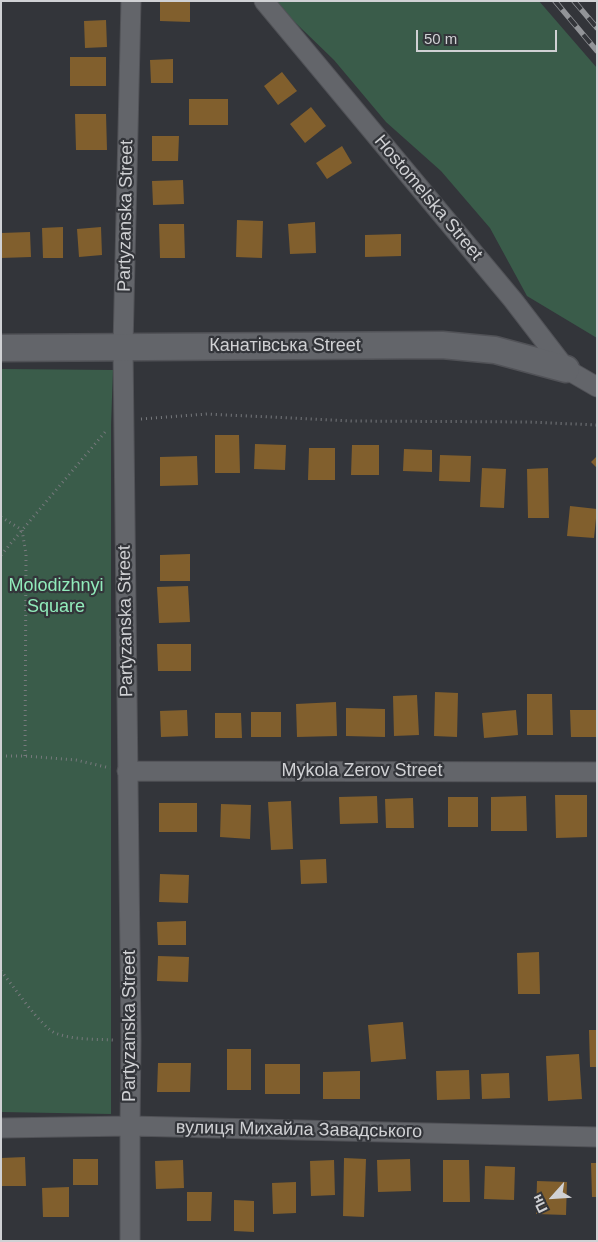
<!DOCTYPE html>
<html>
<head>
<meta charset="utf-8">
<style>
  body { margin:0 }
  #map { position:relative; width:598px; height:1242px; overflow:hidden; background:#33353a; font-family:Helvetica,sans-serif }
  canvas { display:block }
  .frame { position:absolute; inset:0; border:2px solid #d0d1d4; pointer-events:none }
  .north { position:absolute; left:528px; top:1172px; width:50px; height:50px; -webkit-text-stroke:4px #33353a; paint-order:stroke; rotate:244deg; font-size:14px; font-weight:700; line-height:20px; text-align:center; color:#d0d1d4 }
  .north::after { content:''; display:block; margin:auto; width:18px; height:22px; background:#d0d1d4; clip-path:polygon(50% 0,100% 100%,50% 72%,0 100%) }
  .scale { position:absolute; left:416px; top:30px; width:141px; height:22px; box-sizing:border-box; border:2px solid #d0d1d4; border-top:0; padding-left:6px; font-size:15px; line-height:18px; white-space:nowrap; color:#d0d1d4; -webkit-text-stroke:4px #33353a; paint-order:stroke }
</style>
</head>
<body>
<div id="map">
<canvas width="598" height="1242"></canvas>
<div class="frame"></div>
<div class="north">Пн</div>
<div class="scale">50 m</div>
</div>
<script>
const ctx = document.querySelector('canvas').getContext('2d');
ctx.lineJoin = 'round';
function fill(path, color) { ctx.fillStyle = color; ctx.fill(path, 'evenodd'); }
function strokePath(path, color, width, dash) { ctx.strokeStyle = color; ctx.lineWidth = width; ctx.lineCap = dash ? 'butt' : 'round'; ctx.setLineDash(dash || []); ctx.stroke(path); }
function label(font, color, halo, rows, align = 'center') {
  ctx.font = font + ' Helvetica,sans-serif'; ctx.lineWidth = 4.5; ctx.setLineDash([]); ctx.textBaseline = 'middle'; ctx.strokeStyle = halo; ctx.fillStyle = color; for (const [text, x, y, turn = 0] of rows) {
    ctx.save(); ctx.translate(x, y); ctx.rotate((+turn || 0) * Math.PI / 180); ctx.textAlign = isNaN(turn) ? turn : align; if (halo) ctx.strokeText(text, 0, 0); ctx.fillText(text, 0, 0); ctx.restore();
  }
}
const green = new Path2D(`
  M273,1H539L597,68V338L527,296L490,228L441,171L386,122L334,60Z
  M1,369L113,370L111,425V1114L1,1112Z`);
const building = new Path2D(`
  M160,1H190V22L160,21Z
  M106,20L107,47L85,48L84,21Z
  M70,57H106V86H70Z
  M173,59V83H151L150,60Z
  M282,72L297,91L278,105L264,86Z
  M189,99H228V125H189Z
  M311,107L326,126L305,143L290,124Z
  M75,114H106L107,150H76Z
  M152,136H179L178,161H152Z
  M342,146L352,163L327,179L316,163Z
  M183,180L184,204L153,205L152,181Z
  M237,220L263,221L262,258L236,257Z
  M315,222L316,253L290,254L288,224Z
  M159,224H184L185,258H160Z
  M63,227V258H43L42,228Z
  M101,227L102,255L79,257L77,229Z
  M30,232L31,257L1,258V233Z
  M401,234V256L365,257V235Z
  M215,435H239L240,473H215Z
  M255,444L286,445L285,470L254,469Z
  M352,445H379V475H351Z
  M309,448H335V480H308Z
  M404,449L432,450V472L403,471Z
  M440,455L471,456L470,482L439,481Z
  M197,456L198,485L160,486V457Z
  M597,456V468L591,462Z
  M482,468L506,469L504,508L480,507Z
  M548,468L549,518H528L527,469Z
  M570,506L597,509L594,538L567,536Z
  M190,554V581H160V555Z
  M188,586L190,622L159,623L157,587Z
  M157,644H191V671H158Z
  M435,692L458,693L457,737L434,736Z
  M527,694H552L553,735H527Z
  M417,695L419,735L394,736L393,696Z
  M336,702L337,736L297,737L296,704Z
  M346,708L385,709V737L346,736Z
  M187,710L188,736L161,737L160,711Z
  M516,710L518,735L484,738L482,713Z
  M570,710H597V737H571Z
  M251,712H281V737H251Z
  M215,713H241L242,738H215Z
  M555,795H587V837L556,838Z
  M377,796L378,823L340,824L339,797Z
  M526,796L527,831H491V797Z
  M448,797H478V827H448Z
  M413,798L414,828H386L385,799Z
  M291,801L293,849L271,850L268,802Z
  M159,803H197V832H159Z
  M221,804L251,805L250,839L220,837Z
  M326,859L327,883L301,884L300,860Z
  M160,874L189,875L188,903L159,902Z
  M186,921V945H158L157,922Z
  M539,952L540,994H518L517,953Z
  M158,956L189,957L188,982L157,981Z
  M403,1022L406,1059L371,1062L368,1025Z
  M589,1030H597V1067H590Z
  M227,1049H251V1090H227Z
  M579,1054L582,1099L548,1101L546,1056Z
  M158,1063H191L190,1092H157Z
  M265,1064H300V1094H265Z
  M469,1070L470,1099L437,1100L436,1071Z
  M360,1071V1099H323V1072Z
  M509,1073L510,1098L482,1099L481,1074Z
  M25,1157L26,1186H1V1158Z
  M344,1158L366,1159L364,1217L343,1216Z
  M73,1159H98V1185H73Z
  M410,1159L411,1191L378,1192L377,1160Z
  M183,1160L184,1188L156,1189L155,1161Z
  M334,1160L335,1195L311,1196L310,1161Z
  M443,1160H469L470,1202H443Z
  M591,1163H597V1197H592Z
  M485,1166L515,1167L514,1200L484,1199Z
  M537,1181L567,1182L566,1215L536,1214Z
  M296,1182V1213L273,1214L272,1183Z
  M69,1187V1217H43L42,1188Z
  M187,1192H212L211,1221H187Z
  M234,1200L254,1201V1232L234,1231Z`);
const path = new Path2D(`
  M141,419L207,414L353,421L528,422L597,425
  M1,517L22,530L26,554L25,756
  M1,555L106,431
  M1,756H25L76,760L110,768
  M1,971C12,984 41,1027 55,1033C73,1040 94,1039 113,1040`);
const street = new Path2D(`
  M264,1L513,300L566,369L597,387
  M127,771L597,772
  M1,1128L130,1126L597,1137
  M130,1241V1126L131,1041L123,347L131,1`);
const secondary = new Path2D(`
  M1,348L442,345L495,350L566,369`);
const rail = new Path2D(`
  M555,1L597,51
  M574,1L597,28`);
const streetNames = [
  ["Hostomelska Street",428,198,50],
  ["Partyzanska Street",126,216,-89],
  ["Канатівська Street",285,346],
  ["Partyzanska Street",126,621,-91],
  ["Mykola Zerov Street",362,771],
  ["Partyzanska Street",130,1026,-90],
  ["вулиця Михайла Завадського",299,1130,1]
];
const parkNames = [
  ["Molodіzhnyi",56,586],
  ["Square",56,607]
];
fill(green, '#3a5c4a');
fill(building, '#815f2d');
strokePath(street, '#515257', 21);
strokePath(secondary, '#515257', 29);
strokePath(path, '#77797d', 3, [1, 4]);
strokePath(street, '#63656a', 19);
strokePath(secondary, '#63656a', 26);
strokePath(rail, '#929498', 5.5);
strokePath(rail, '#33353a', 4, [11]);
label('18px', '#d0d1d4', '#33353a', streetNames);
label('18px', '#91ebbb', '#33353a', parkNames);
</script>
</body>
</html>
